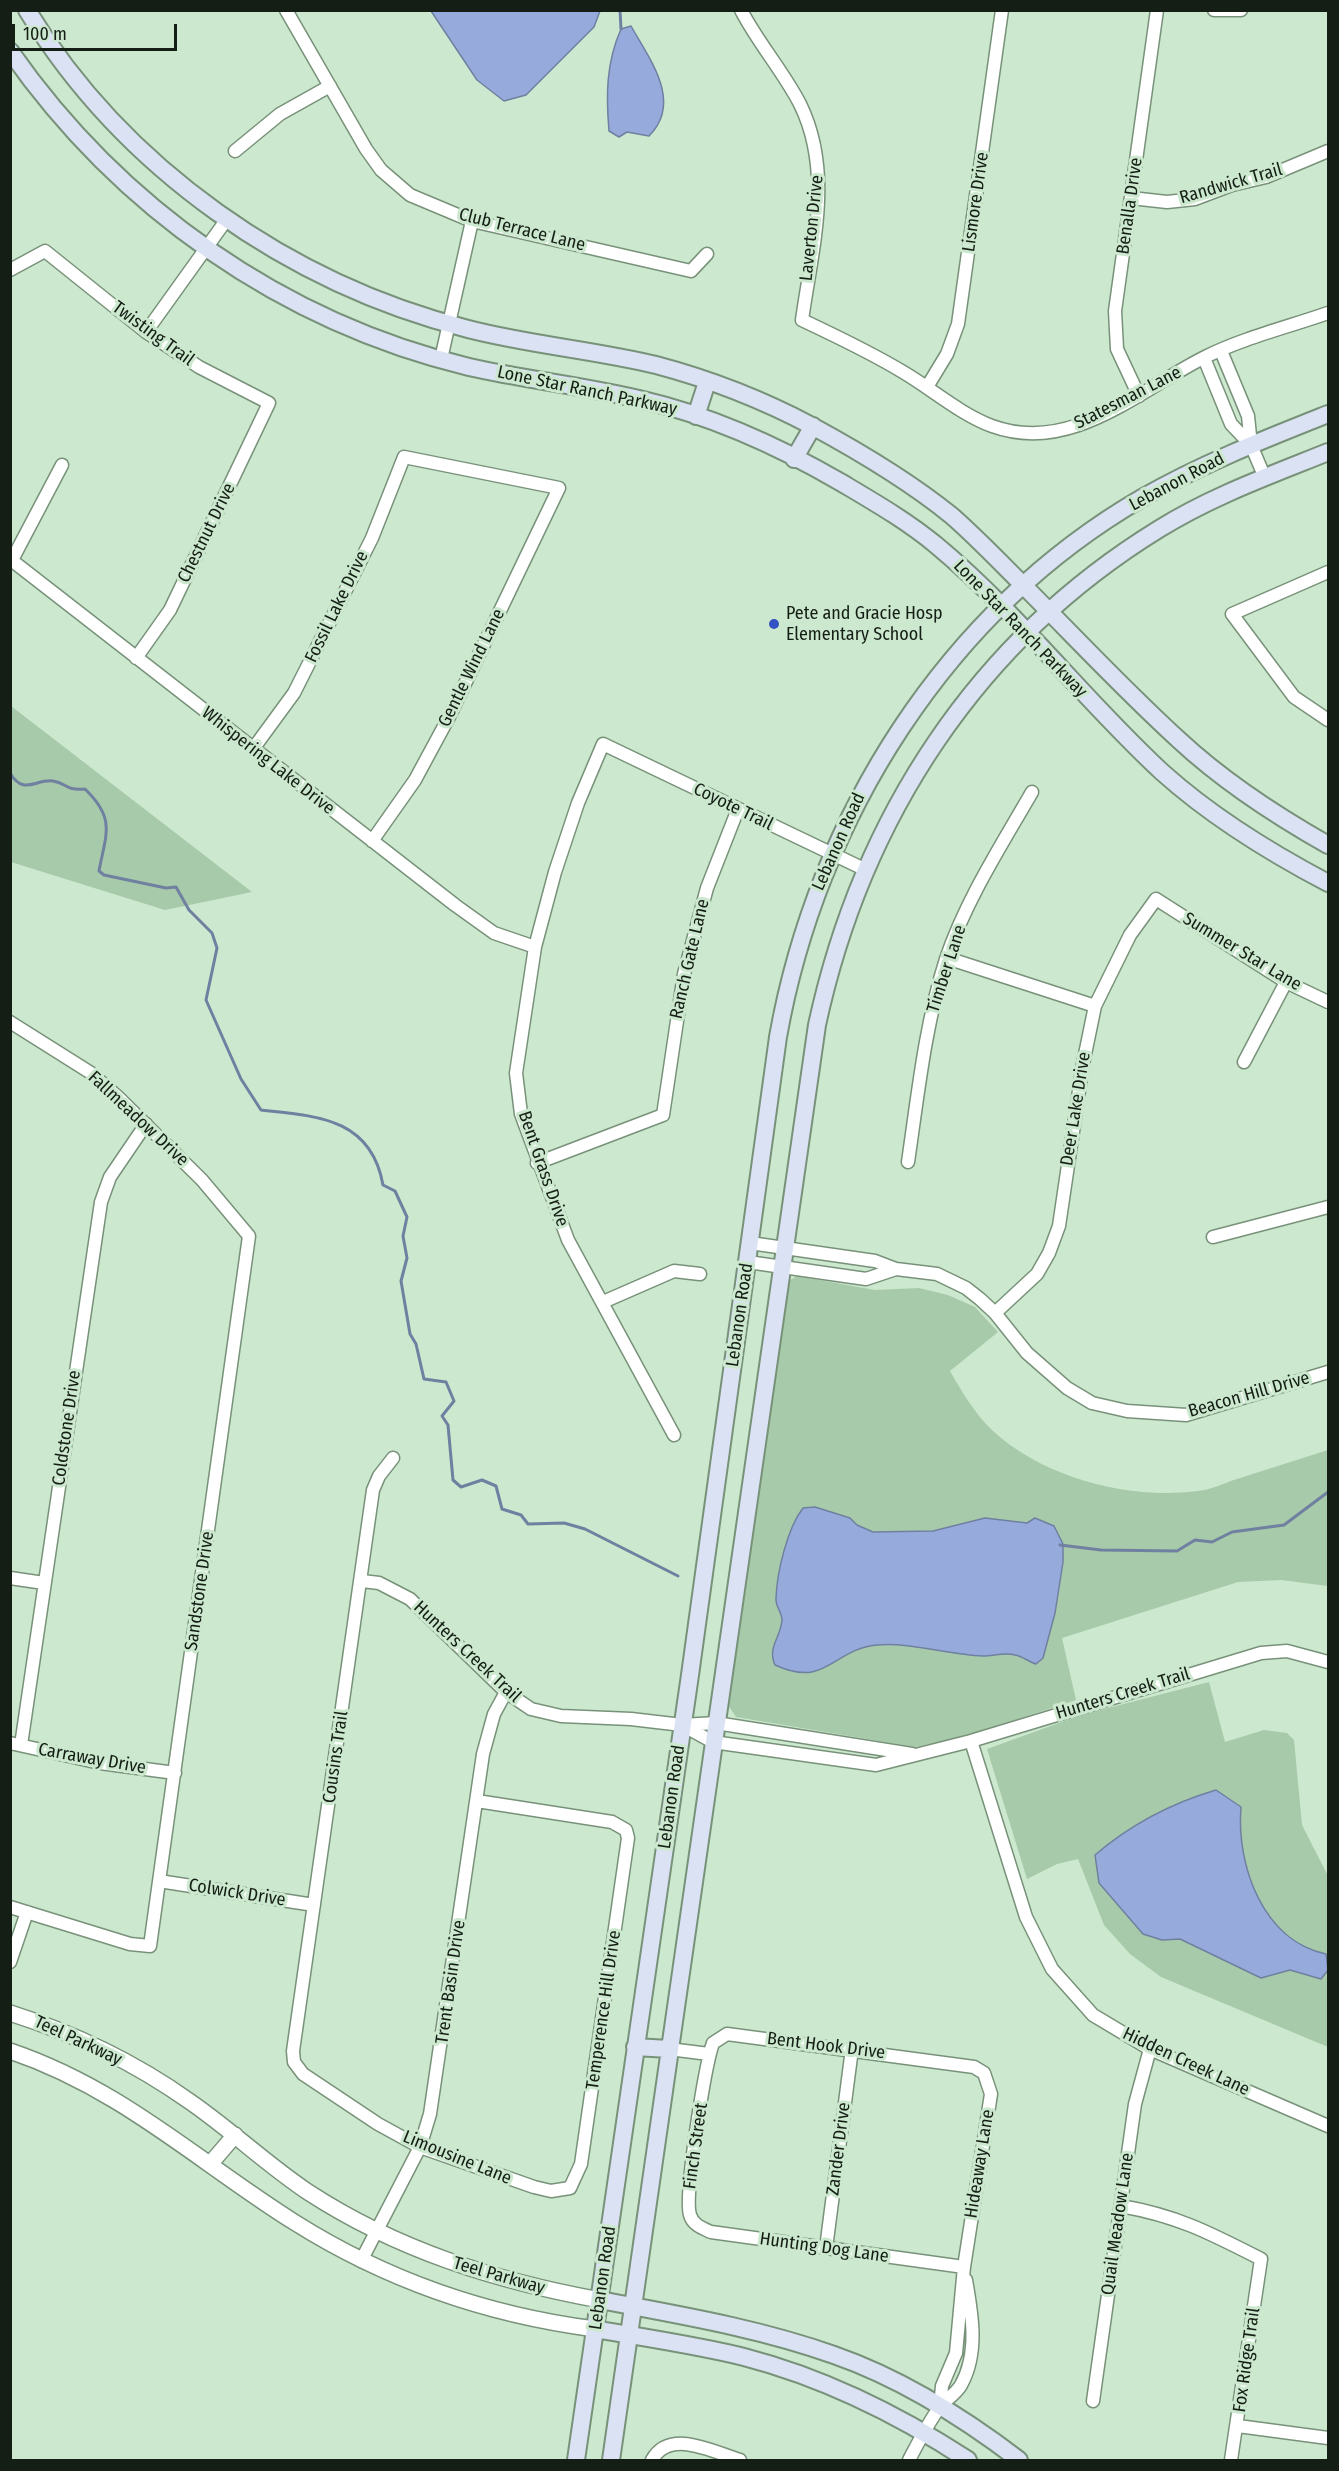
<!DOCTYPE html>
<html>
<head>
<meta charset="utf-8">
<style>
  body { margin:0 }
  #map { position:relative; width:1339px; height:2471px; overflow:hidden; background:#cce8ce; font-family:"Fira Sans Condensed",sans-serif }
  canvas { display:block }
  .frame { position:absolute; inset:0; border:12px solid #141e15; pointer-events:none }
  .scale { position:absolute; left:12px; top:24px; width:165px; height:27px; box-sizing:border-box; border:3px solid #141e15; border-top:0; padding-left:8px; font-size:18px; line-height:21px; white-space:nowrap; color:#141e15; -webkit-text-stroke:4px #cce8ce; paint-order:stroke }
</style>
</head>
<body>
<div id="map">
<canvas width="1339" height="2471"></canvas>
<div class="frame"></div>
<div class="scale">100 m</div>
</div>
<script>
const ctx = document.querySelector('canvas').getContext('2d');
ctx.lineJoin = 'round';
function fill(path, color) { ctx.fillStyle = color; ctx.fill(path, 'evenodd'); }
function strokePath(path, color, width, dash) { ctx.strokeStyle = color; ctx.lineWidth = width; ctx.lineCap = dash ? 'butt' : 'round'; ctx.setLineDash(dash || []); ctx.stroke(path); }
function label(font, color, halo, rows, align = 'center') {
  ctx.font = font + ' "Fira Sans Condensed",sans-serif'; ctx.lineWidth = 6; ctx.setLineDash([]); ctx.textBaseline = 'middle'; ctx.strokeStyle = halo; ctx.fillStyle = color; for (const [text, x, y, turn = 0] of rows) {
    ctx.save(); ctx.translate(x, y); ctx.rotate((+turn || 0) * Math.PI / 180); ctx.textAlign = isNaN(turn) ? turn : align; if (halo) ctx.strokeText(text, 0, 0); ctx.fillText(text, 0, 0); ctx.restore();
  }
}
const green = new Path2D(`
  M10,706H11L252,892L165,910L11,862Z
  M797,1276L875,1290L919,1288L948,1295L975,1307L998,1332L950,1371C962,1392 975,1414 993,1431C1044,1478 1129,1500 1198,1491C1211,1490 1224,1483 1237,1479C1267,1469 1298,1460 1328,1450V1586L1281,1580L1238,1582L1062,1638L1076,1700L966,1736L915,1747L736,1717L728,1705L789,1281Z
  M1209,1682L1225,1742L1264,1730L1287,1733L1294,1740L1302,1825L1328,1876V2047L1161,1977L1130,1954L1104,1925L1078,1859L1057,1864L1027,1879L987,1749L1081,1715Z`);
const water = new Path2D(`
  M431,11H600L594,27L526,95L504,101L477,80Z
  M631,26C650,60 683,102 649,136L627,132L619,137L609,131C606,95 606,63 621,29Z
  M815,1507L850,1518L857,1525L873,1532L933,1531L985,1518L1027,1523L1035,1518L1054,1526L1063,1544V1562L1055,1613L1043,1658L1036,1664C1029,1662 1022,1656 1015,1655C1004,1652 994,1656 983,1656C948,1655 912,1642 877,1645C832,1649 827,1689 775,1665C767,1647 781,1637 782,1620C782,1612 775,1606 776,1598C777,1572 787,1529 803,1508Z
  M1216,1790L1241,1807C1236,1865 1263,1941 1326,1954L1328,1970L1321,1979L1290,1970L1261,1978L1180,1939L1162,1940L1143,1934L1099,1883L1095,1855C1130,1825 1172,1803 1216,1790Z`);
const stream = new Path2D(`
  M620,10L621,29
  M10,773C24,796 35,779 53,781C67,783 65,791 85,789C116,819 106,833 99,871L104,875L166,888L176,887L189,910L212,933L217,948L206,1000L241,1079L261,1110C317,1116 371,1118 383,1185L395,1191L407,1217L403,1236L407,1258L401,1281L410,1334L416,1344L424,1379L446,1382L454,1401L442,1416L448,1425L453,1480L461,1487L482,1480L496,1486L502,1509L521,1515L528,1524L564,1523L585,1529L678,1576
  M1060,1545L1101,1550L1177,1551L1195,1540L1212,1542L1232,1532L1284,1525L1328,1492`);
const minor = new Path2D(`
  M286,10L366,149L381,170L410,195L472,221L691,271L707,254
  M741,10C758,43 783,71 800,104C834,173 812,248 802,320C836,336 870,352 903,372C932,389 960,414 992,426C1071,455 1139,390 1205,357C1243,338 1288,327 1328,313
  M1214,10H1241
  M235,151L280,114L330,86
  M1131,198L1167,202L1195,199L1232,185L1266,177L1328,151
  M10,270L45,251L146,332L199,367L269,403L170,610L136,658
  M146,332L227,219
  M1221,351L1248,416L1251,445L1265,478
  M1204,358L1231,424L1251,445
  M441,359L472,221
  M927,387L947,354L958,324L1002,10
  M1139,396L1117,349L1115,311L1157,10
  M10,559L455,905L494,933L535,947
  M12,560L62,465
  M1328,572L1232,614L1294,697L1328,720
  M253,749L294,693L372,538L404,457L559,488L449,717L415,780L372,841
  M947,958L1095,1006
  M10,1022L91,1073L119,1098L202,1180L249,1236L150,1946L130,1944L10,1907
  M1244,1062L1286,982
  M908,1162C918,1094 925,1025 946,959C966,900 1001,846 1032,792
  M537,1163L663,1115L684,974L707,888L738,809
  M1213,1237L1328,1207
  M750,1243L875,1261L896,1269L937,1274L966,1288L980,1299L995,1313L1027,1353L1067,1388L1092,1403L1127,1411L1186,1415L1328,1372
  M748,1262L866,1279L896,1269
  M603,1302L674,1271L700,1274
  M995,1313L1037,1274L1049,1253L1059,1226L1083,1064L1095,1006L1130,935L1156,899L1286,982L1328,1002
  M674,1435L568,1240L521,1114L516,1073L535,947L555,872L578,803L603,744L864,869
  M393,1458L379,1476L373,1490L293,2051L294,2062L303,2074L378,2124L420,2147L534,2187L551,2191L570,2188L581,2164L628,1838L626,1830L612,1822L477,1801
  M10,1578L44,1583
  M362,1581L379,1583L410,1599L506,1692L531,1709L561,1716L631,1719L682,1725L716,1723L912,1754
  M682,1725L713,1742L876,1765L971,1741L1261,1653L1287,1651L1328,1662
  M971,1741L1026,1917L1052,1969L1093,2015L1150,2049L1328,2126
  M10,1743L100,1763L175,1773
  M21,1745L101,1202L110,1177L146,1124
  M159,1881L314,1905
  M10,1962L27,1912
  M669,2049L709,2054
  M1121,2206C1178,2216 1210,2233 1261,2259L1231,2460
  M826,2248L852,2049
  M361,2261L420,2147L430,2114L483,1754L494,1714L506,1692
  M1093,2401L1135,2104L1150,2049
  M940,2407L942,2386L956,2353L964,2267L991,2094L984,2073L974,2067L727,2034L713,2043C705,2066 684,2195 690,2215C693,2225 702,2228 711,2232L964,2267
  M1238,2426L1328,2438
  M652,2460C670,2428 713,2452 740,2460
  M909,2460C918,2443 927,2425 939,2408C945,2400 956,2394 961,2385C979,2353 972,2314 966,2280`);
const tertiary = new Path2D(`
  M10,2013C73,2033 134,2062 189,2101C230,2129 266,2164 308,2192C397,2250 496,2281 600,2300
  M10,2051C122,2089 197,2161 294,2222C386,2280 487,2315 595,2329
  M211,2163L235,2135`);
const secondary = new Path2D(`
  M27,10C124,169 290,284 468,329C530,345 594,350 656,365C709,379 763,400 812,426C860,452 909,481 952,516C976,537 998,560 1021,583C1073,635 1124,690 1179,740C1223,781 1275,815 1328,845
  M10,51C120,208 282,322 469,367C527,380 585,386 643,400C712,416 780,447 842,483C874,502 907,521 936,545C1018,613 1084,700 1162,772C1212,817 1269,852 1328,883
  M696,416L707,382
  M794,459L813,426
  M635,2047L669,2049
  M600,2300C679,2315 758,2328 834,2355C900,2378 964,2418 1019,2460
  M595,2329C645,2338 695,2345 744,2357C825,2378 899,2415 968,2460
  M576,2460L690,1675L778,1037C817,817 947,611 1142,498C1201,464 1265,439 1328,414
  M611,2460L817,1025C862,817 977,641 1159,529C1212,496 1271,475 1328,452`);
const markers = [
  [774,624,6,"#3452c3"]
];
const streetNames = [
  ["Randwick Trail",1231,184,-16],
  ["Lismore Drive",976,202,-82],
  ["Benalla Drive",1130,206,-82],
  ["Laverton Drive",812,228,-84],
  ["Club Terrace Lane",522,230,14],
  ["Twisting Trail",153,334,36],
  ["Lone Star Ranch Parkway",587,391,12],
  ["Statesman Lane",1128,398,-27],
  ["Lebanon Road",1177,482,-28],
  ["Chestnut Drive",207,533,-64],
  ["Fossil Lake Drive",337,607,-64],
  ["Lone Star Ranch Parkway",1020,629,46],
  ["Gentle Wind Lane",472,668,-64],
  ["Whispering Lake Drive",268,761,38],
  ["Coyote Trail",733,807,26],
  ["Lebanon Road",839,842,-66],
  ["Summer Star Lane",1242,952,31],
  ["Ranch Gate Lane",690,959,-77],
  ["Timber Lane",947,969,-72],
  ["Deer Lake Drive",1076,1109,-81],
  ["Fallmeadow Drive",138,1119,43],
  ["Bent Grass Drive",543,1169,71],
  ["Lebanon Road",740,1315,-82],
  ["Beacon Hill Drive",1249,1395,-16],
  ["Coldstone Drive",67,1428,-82],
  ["Sandstone Drive",200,1591,-82],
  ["Hunters Creek Trail",467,1652,43],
  ["Hunters Creek Trail",1123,1694,-17],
  ["Cousins Trail",336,1757,-82],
  ["Carraway Drive",92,1759,10],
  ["Lebanon Road",672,1797,-82],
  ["Colwick Drive",237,1893,9],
  ["Trent Basin Drive",451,1982,-82],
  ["Temperence Hill Drive",604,2010,-82],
  ["Teel Parkway",78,2041,25],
  ["Bent Hook Drive",826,2046,7],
  ["Hidden Creek Lane",1186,2062,25],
  ["Finch Street",696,2146,-82],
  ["Zander Drive",839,2149,-83],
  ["Limousine Lane",457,2158,22],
  ["Hideaway Lane",980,2164,-81],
  ["Quail Meadow Lane",1118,2224,-82],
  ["Hunting Dog Lane",824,2248,8],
  ["Teel Parkway",499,2276,16],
  ["Lebanon Road",603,2278,-82],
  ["Fox Ridge Trail",1247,2360,-82]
];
const poiNames = [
  ["Pete and Gracie Hosp",786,614],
  ["Elementary School",786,635]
];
fill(green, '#a7caaa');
fill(water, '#97aadc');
strokePath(water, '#7080a0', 1.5);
strokePath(stream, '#7080a0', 3);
strokePath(minor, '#78927a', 15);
strokePath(tertiary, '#78927a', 18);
strokePath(secondary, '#78927a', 20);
strokePath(minor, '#fff', 12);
strokePath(tertiary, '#fff', 15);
strokePath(secondary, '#dbe2f4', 16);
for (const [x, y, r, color] of markers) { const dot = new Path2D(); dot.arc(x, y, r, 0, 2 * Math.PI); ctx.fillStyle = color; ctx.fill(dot); strokePath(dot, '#cce8ce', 2); }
label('18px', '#141e15', '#cce8ce', streetNames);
label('18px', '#141e15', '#cce8ce', poiNames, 'left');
</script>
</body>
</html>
